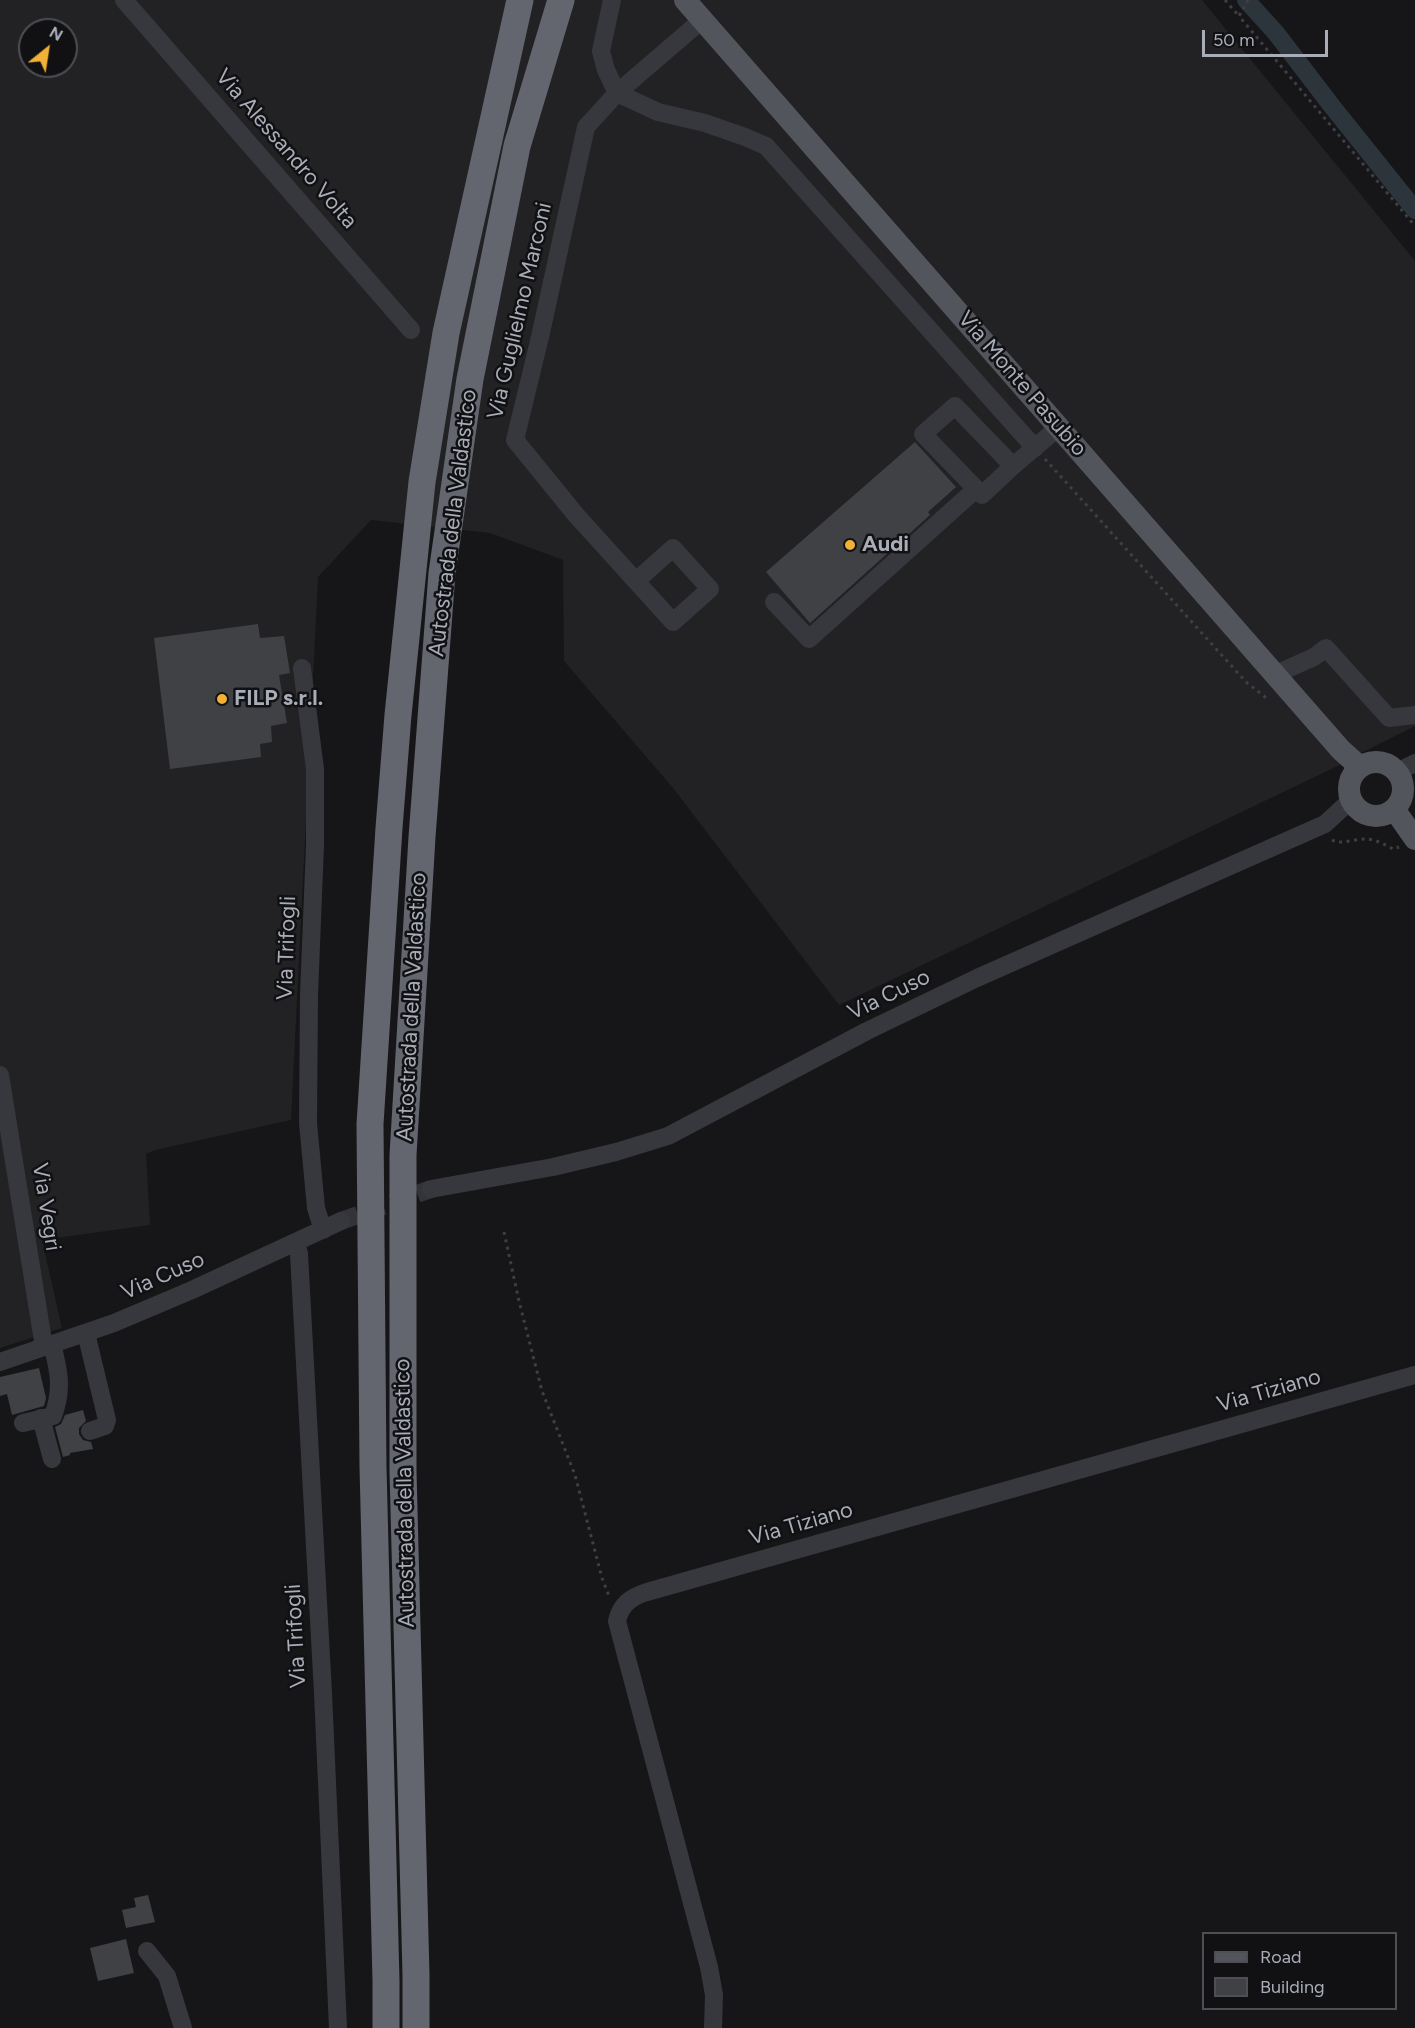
<!DOCTYPE html>
<html>
<head>
<meta charset="utf-8">
<style>
  body { margin:0 }
  #map { position:relative; width:1415px; height:2028px; overflow:hidden; background:#161618; font-family:Figtree,sans-serif }
  canvas { display:block }
  .legend { position:absolute; left:1202px; top:1932px; width:195px; height:78px; box-sizing:border-box; background:#111113; border:2px solid #4d4f55; margin:0; padding:8px 10px; list-style:none; font-size:18px; color:#a8adb8 }
  .legend li { display:flex; align-items:center; gap:12px; height:30px }
  .legend b { width:30px; border:2px solid #4d4f55 }
  .north { position:absolute; left:18px; top:18px; width:60px; height:60px; box-sizing:border-box; background:#111113; border:2px solid #4d4f55; border-radius:50%; rotate:30deg; font-size:16px; font-weight:700; line-height:24px; text-align:center; color:#a8adb8 }
  .north::after { content:''; display:block; margin:auto; width:21px; height:27px; background:#f2b134; clip-path:polygon(50% 0,100% 100%,50% 72%,0 100%) }
  .scale { position:absolute; left:1202px; top:30px; width:126px; height:27px; box-sizing:border-box; border:3px solid #a8adb8; border-top:0; padding-left:8px; font-size:18px; line-height:21px; white-space:nowrap; color:#a8adb8; -webkit-text-stroke:4px #111113; paint-order:stroke }
</style>
</head>
<body>
<div id="map">
<canvas width="1415" height="2028"></canvas>
<ul class="legend">
<li><b style="height:8px;background:#53555c"></b>Road</li>
<li><b style="height:16px;background:#404145"></b>Building</li>
</ul>
<div class="north">N</div>
<div class="scale">50 m</div>
</div>
<script>
const ctx = document.querySelector('canvas').getContext('2d');
ctx.lineJoin = 'round';
function fill(path, color) { ctx.fillStyle = color; ctx.fill(path, 'evenodd'); }
function strokePath(path, color, width, dash) { ctx.strokeStyle = color; ctx.lineWidth = width; ctx.lineCap = dash ? 'butt' : 'round'; ctx.setLineDash(dash || []); ctx.stroke(path); }
function label(font, color, halo, rows, align = 'center') {
  ctx.font = font + ' Figtree,sans-serif'; ctx.lineWidth = 5; ctx.setLineDash([]); ctx.textBaseline = 'middle'; ctx.strokeStyle = halo; ctx.fillStyle = color; for (const [text, x, y, turn = 0] of rows) {
    ctx.save(); ctx.translate(x, y); ctx.rotate((+turn || 0) * Math.PI / 180); ctx.textAlign = isNaN(turn) ? turn : align; if (halo) ctx.strokeText(text, 0, 0); ctx.fillText(text, 0, 0); ctx.restore();
  }
}
const built = new Path2D(`
  M0,0H1202L1415,261V726L1361,753L1348,761L839,1005L673,788L564,661L563,560L490,533L371,520L318,577L291,1120L155,1150L146,1154L150,1225L42,1240L62,1328L0,1348ZM30,30H66V66H30Z`);
const canal = new Path2D(`
  M1246,0L1276,33L1331,105L1415,210`);
const building = new Path2D(`
  M915,442L956,487L928,512L930,515L810,623L766,572Z
  M258,624L260,638L284,636L290,673L279,675L287,723L271,726L272,742L260,744L261,757L170,769L154,638Z
  M39,1368L46,1398L44,1406L12,1415L7,1394L0,1396V1377Z
  M83,1410L86,1421L79,1428V1434L83,1440L91,1442L93,1449L70,1453V1455L63,1457L55,1427L61,1424L65,1415Z
  M148,1895L155,1922L126,1928L122,1910L136,1907L134,1898Z
  M126,1939L134,1973L98,1981L90,1948Z`);
const minorTunnel = new Path2D(`
  M341,1221L431,1189`);
const path = new Path2D(`
  M1225,0L1239,16
  M1248,0L1239,16L1415,226
  M1045,459L1246,682L1269,700
  M1332,840C1340,845 1354,839 1365,839C1375,839 1384,844 1393,849L1399,847
  M504,1232L519,1301L542,1391L575,1475L602,1578L609,1596`);
const minor = new Path2D(`
  M124,0L411,330
  M612,0L601,51L606,70L617,93
  M617,93L658,112L705,123L745,137L766,146L1035,448
  M1013,466L982,495L923,434L955,406L1013,466L1059,427
  M636,581L673,548L710,589L673,622L576,515L515,440L540,337L586,127L617,93L702,20
  M774,602L809,639L976,489
  M302,668L315,769V845L309,995L308,1123L316,1208L323,1230
  M1276,674L1314,657L1326,648L1389,718L1415,715
  M1397,772L1415,763
  M0,1075L44,1347
  M431,1189L553,1167L616,1152L668,1136L867,1031L977,978L1325,824L1352,799
  M296,1242L299,1254L323,1693L338,2028
  M86,1333L107,1420L105,1426L90,1431
  M0,1362L114,1323L192,1290L341,1221
  M41,1418L52,1459
  M23,1423L53,1416C63,1389 59,1371 52,1344
  M147,1951L167,1976L183,2028
  M713,2028L714,1995L709,1967L617,1621C621,1604 631,1597 647,1592L1415,1375`);
const major = new Path2D(`
  M685,0L1341,750L1360,767
  M1349 789a27 27 0 1 1 54 0a27 27 0 1 1-54 0Z
  M1394,809L1415,839`);
const highway = new Path2D(`
  M386,2028V1981L373,1467L370,1124L389,828L398,715L422,482L446,333L520,0
  M416,2028V1975L403,1471V1155L422,837L442,573L470,379L517,146L561,0`);
const markers = [
  [850,545,6,"#f2b134"],
  [222,699,6,"#f2b134"]
];
const streetNames = [
  ["Via Alessandro Volta",286,149,49],
  ["Via Guglielmo Marconi",520,311,-77],
  ["Via Monte Pasubio",1022,384,49],
  ["Autostrada della Valdastico",453,523,-83],
  ["Via Trifogli",287,948,-88],
  ["Via Cuso",889,995,-26],
  ["Autostrada della Valdastico",412,1007,-87],
  ["Via Vegri",46,1207,81],
  ["Via Cuso",163,1276,-24],
  ["Via Tiziano",1269,1391,-16],
  ["Autostrada della Valdastico",405,1493,-91],
  ["Via Tiziano",801,1524,-16],
  ["Via Trifogli",296,1636,-93]
];
const poiNames = [
  ["Audi",862,545],
  ["FILP s.r.l.",234,699]
];
fill(built, '#222225');
strokePath(canal, '#2c353c', 18);
fill(building, '#404145');
strokePath(minorTunnel, '#333438', 18, [18, 9]);
strokePath(path, '#3d3f44', 3, [3, 4.5]);
strokePath(minor, '#37383d', 18);
strokePath(major, '#53555c', 22);
strokePath(highway, '#63666e', 27);
for (const [x, y, r, color] of markers) { const dot = new Path2D(); dot.arc(x, y, r, 0, 2 * Math.PI); ctx.fillStyle = color; ctx.fill(dot); strokePath(dot, '#111113', 2); }
label('22px', '#a8adb8', '#111113', streetNames);
label('bold 22px', '#a8adb8', '#111113', poiNames, 'left');
</script>
</body>
</html>
